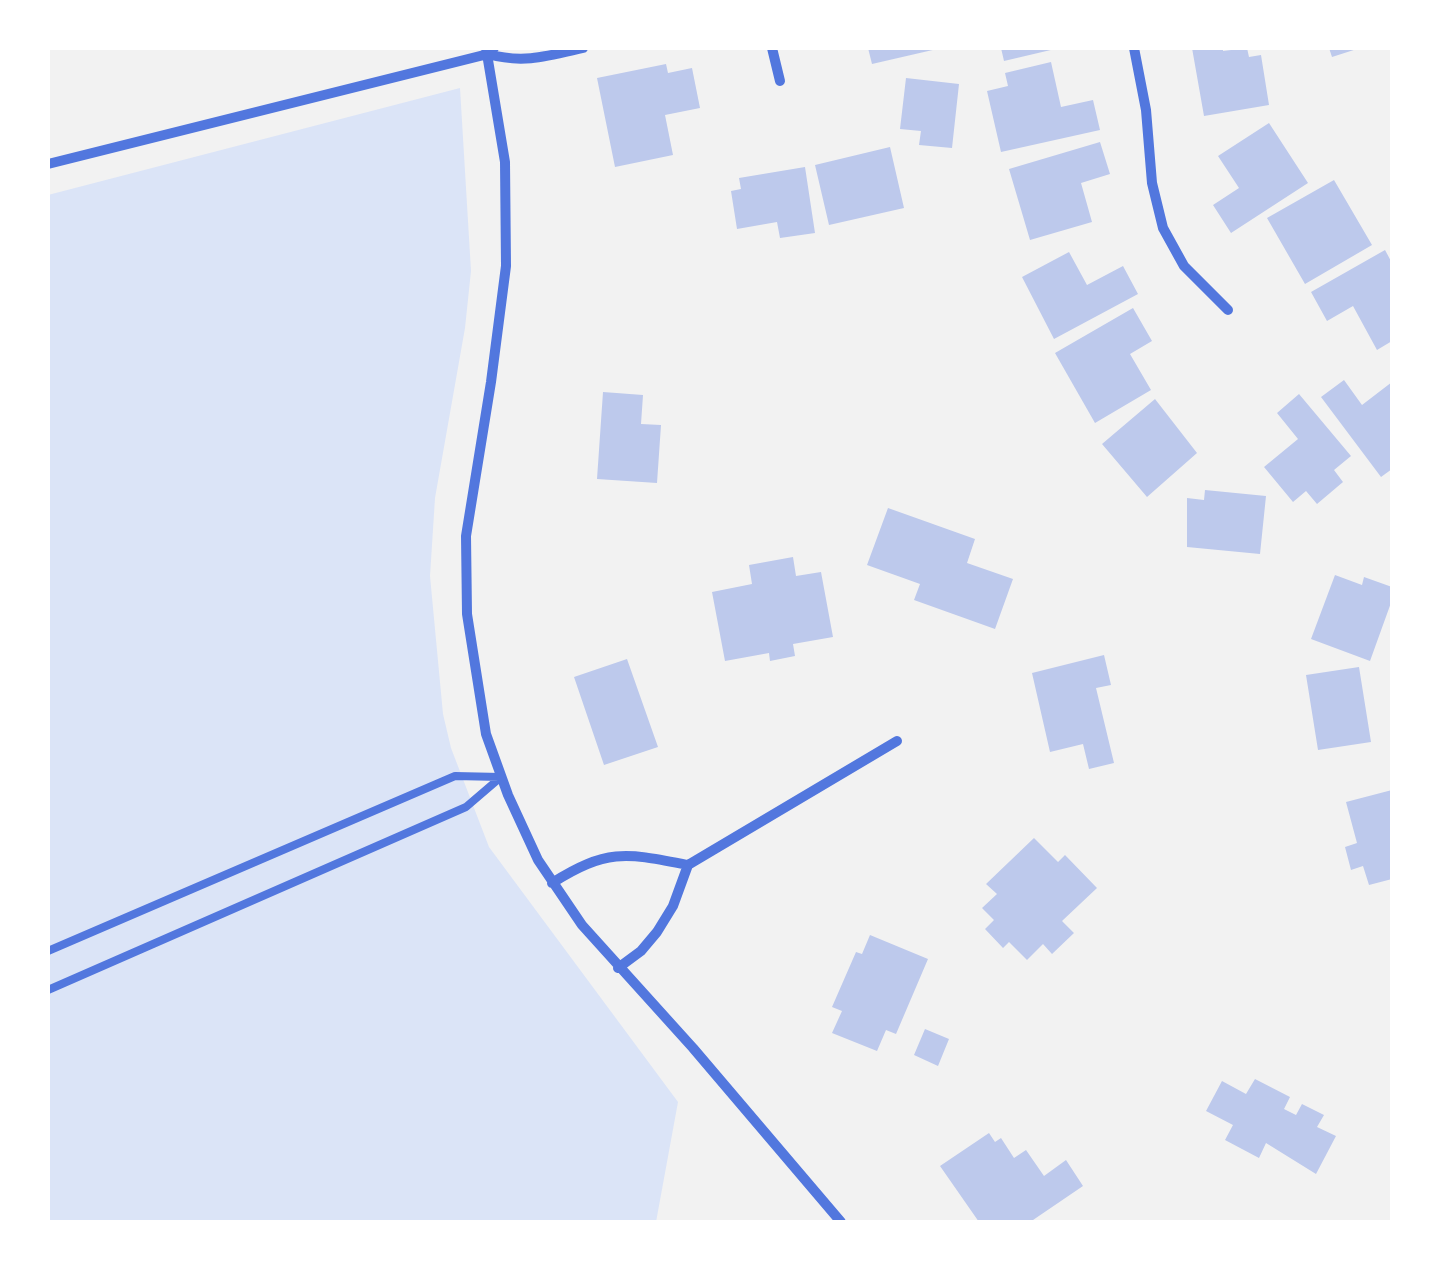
<!DOCTYPE html>
<html>
<head>
<meta charset="utf-8">
<style>
  body { margin:0 }
  #map { position:relative; width:1440px; height:1270px; overflow:hidden; background:#f2f2f2; font-family:Spectral,serif }
  canvas { display:block }
  .frame { position:absolute; inset:0; border:50px solid #fff; pointer-events:none }
</style>
</head>
<body>
<div id="map">
<canvas width="1440" height="1270"></canvas>
<div class="frame"></div>
</div>
<script>
const ctx = document.querySelector('canvas').getContext('2d');
ctx.lineJoin = 'round';
function fill(path, color) { ctx.fillStyle = color; ctx.fill(path, 'evenodd'); }
function strokePath(path, color, width, dash) { ctx.strokeStyle = color; ctx.lineWidth = width; ctx.lineCap = dash ? 'butt' : 'round'; ctx.setLineDash(dash || []); ctx.stroke(path); }
const green = new Path2D(`
  M460,88L471,271L465,328L435,498L430,576L443,714L451,748L489,847L678,1102L656,1222H48V195Z`);
const building = new Path2D(`
  M868,48H937V49L872,64Z
  M1001,48H1055V49L1004,61Z
  M1192,48H1223V51L1247,48L1249,57L1261,55L1269,105L1204,116Z
  M1329,48H1360L1332,57Z
  M1051,62L1061,107L1093,100L1100,130L1001,152L987,91L1008,86L1005,73Z
  M666,64L668,73L692,68L700,108L665,115L673,155L615,167L597,78Z
  M906,78L959,84L952,148L919,145L921,131L900,129Z
  M1269,123L1308,183L1231,233L1213,205L1239,188L1218,156Z
  M1100,142L1110,174L1081,183L1092,222L1030,240L1009,169Z
  M890,147L904,208L829,225L815,165Z
  M805,167L815,233L780,238L777,222L737,229L731,191L741,189L739,178Z
  M1334,180L1372,245L1305,284L1267,218Z
  M1385,250L1392,263V341L1377,350L1353,306L1327,321L1311,292Z
  M1069,252L1087,285L1123,266L1138,294L1054,339L1022,277Z
  M1133,308L1152,341L1130,354L1151,390L1095,423L1055,353Z
  M1344,380L1362,405L1392,382V469L1381,477L1321,397Z
  M603,392L643,395L641,424L661,425L657,483L597,479Z
  M1299,394L1351,456L1334,470L1343,482L1317,504L1306,491L1293,502L1264,467L1298,439L1277,413Z
  M1155,399L1197,453L1147,497L1102,444Z
  M1205,490L1266,496L1260,554L1187,547V498L1204,500Z
  M888,508L975,539L967,563L1013,579L995,629L914,600L920,584L867,565Z
  M793,557L796,576L821,572L833,637L793,644L795,656L770,661L769,653L725,661L712,592L752,584L749,565Z
  M1335,575L1362,585L1364,577L1392,587V600L1370,661L1311,639Z
  M1104,655L1111,685L1096,688L1114,763L1089,769L1083,744L1050,752L1032,673Z
  M627,659L658,747L604,765L574,677Z
  M1359,667L1371,742L1318,750L1306,675Z
  M1392,790V879L1369,885L1363,866L1351,870L1345,847L1357,843L1346,802Z
  M1034,838L1058,862L1065,855L1097,888L1062,921L1074,933L1052,954L1043,944L1027,960L1009,942L1003,948L985,929L994,920L982,908L997,894L986,884Z
  M870,935L928,959L896,1034L886,1030L877,1051L832,1033L842,1011L832,1007L856,952L862,954Z
  M925,1029L949,1039L938,1066L914,1055Z
  M1255,1079L1290,1097L1284,1109L1296,1115L1302,1104L1324,1115L1317,1127L1336,1136L1316,1174L1266,1143L1259,1158L1225,1140L1233,1125L1206,1111L1222,1081L1246,1094Z
  M989,1133L995,1142L1001,1138L1014,1158L1026,1150L1044,1176L1066,1160L1083,1186L1033,1220L1034,1222H979L940,1166Z`);
const service = new Path2D(`
  M48,951L455,776L501,777
  M48,990L466,807L501,777`);
const minor = new Path2D(`
  M486,48L505,162L506,266L491,382L466,536L467,614L486,734L508,795L538,860L582,925L693,1048L841,1222
  M772,48L780,81
  M1134,48L1146,110L1152,183L1163,228L1184,266L1228,310
  M488,54C523,64 548,56 583,48
  M48,164L488,54L494,48
  M552,883C608,848 626,853 688,865
  M618,968L641,951L657,932L673,906L688,865L897,741`);
fill(green, '#dbe4f7');
fill(building, '#bdc9ec');
strokePath(service, '#5277de', 8);
strokePath(minor, '#5277de', 10);
</script>
</body>
</html>
